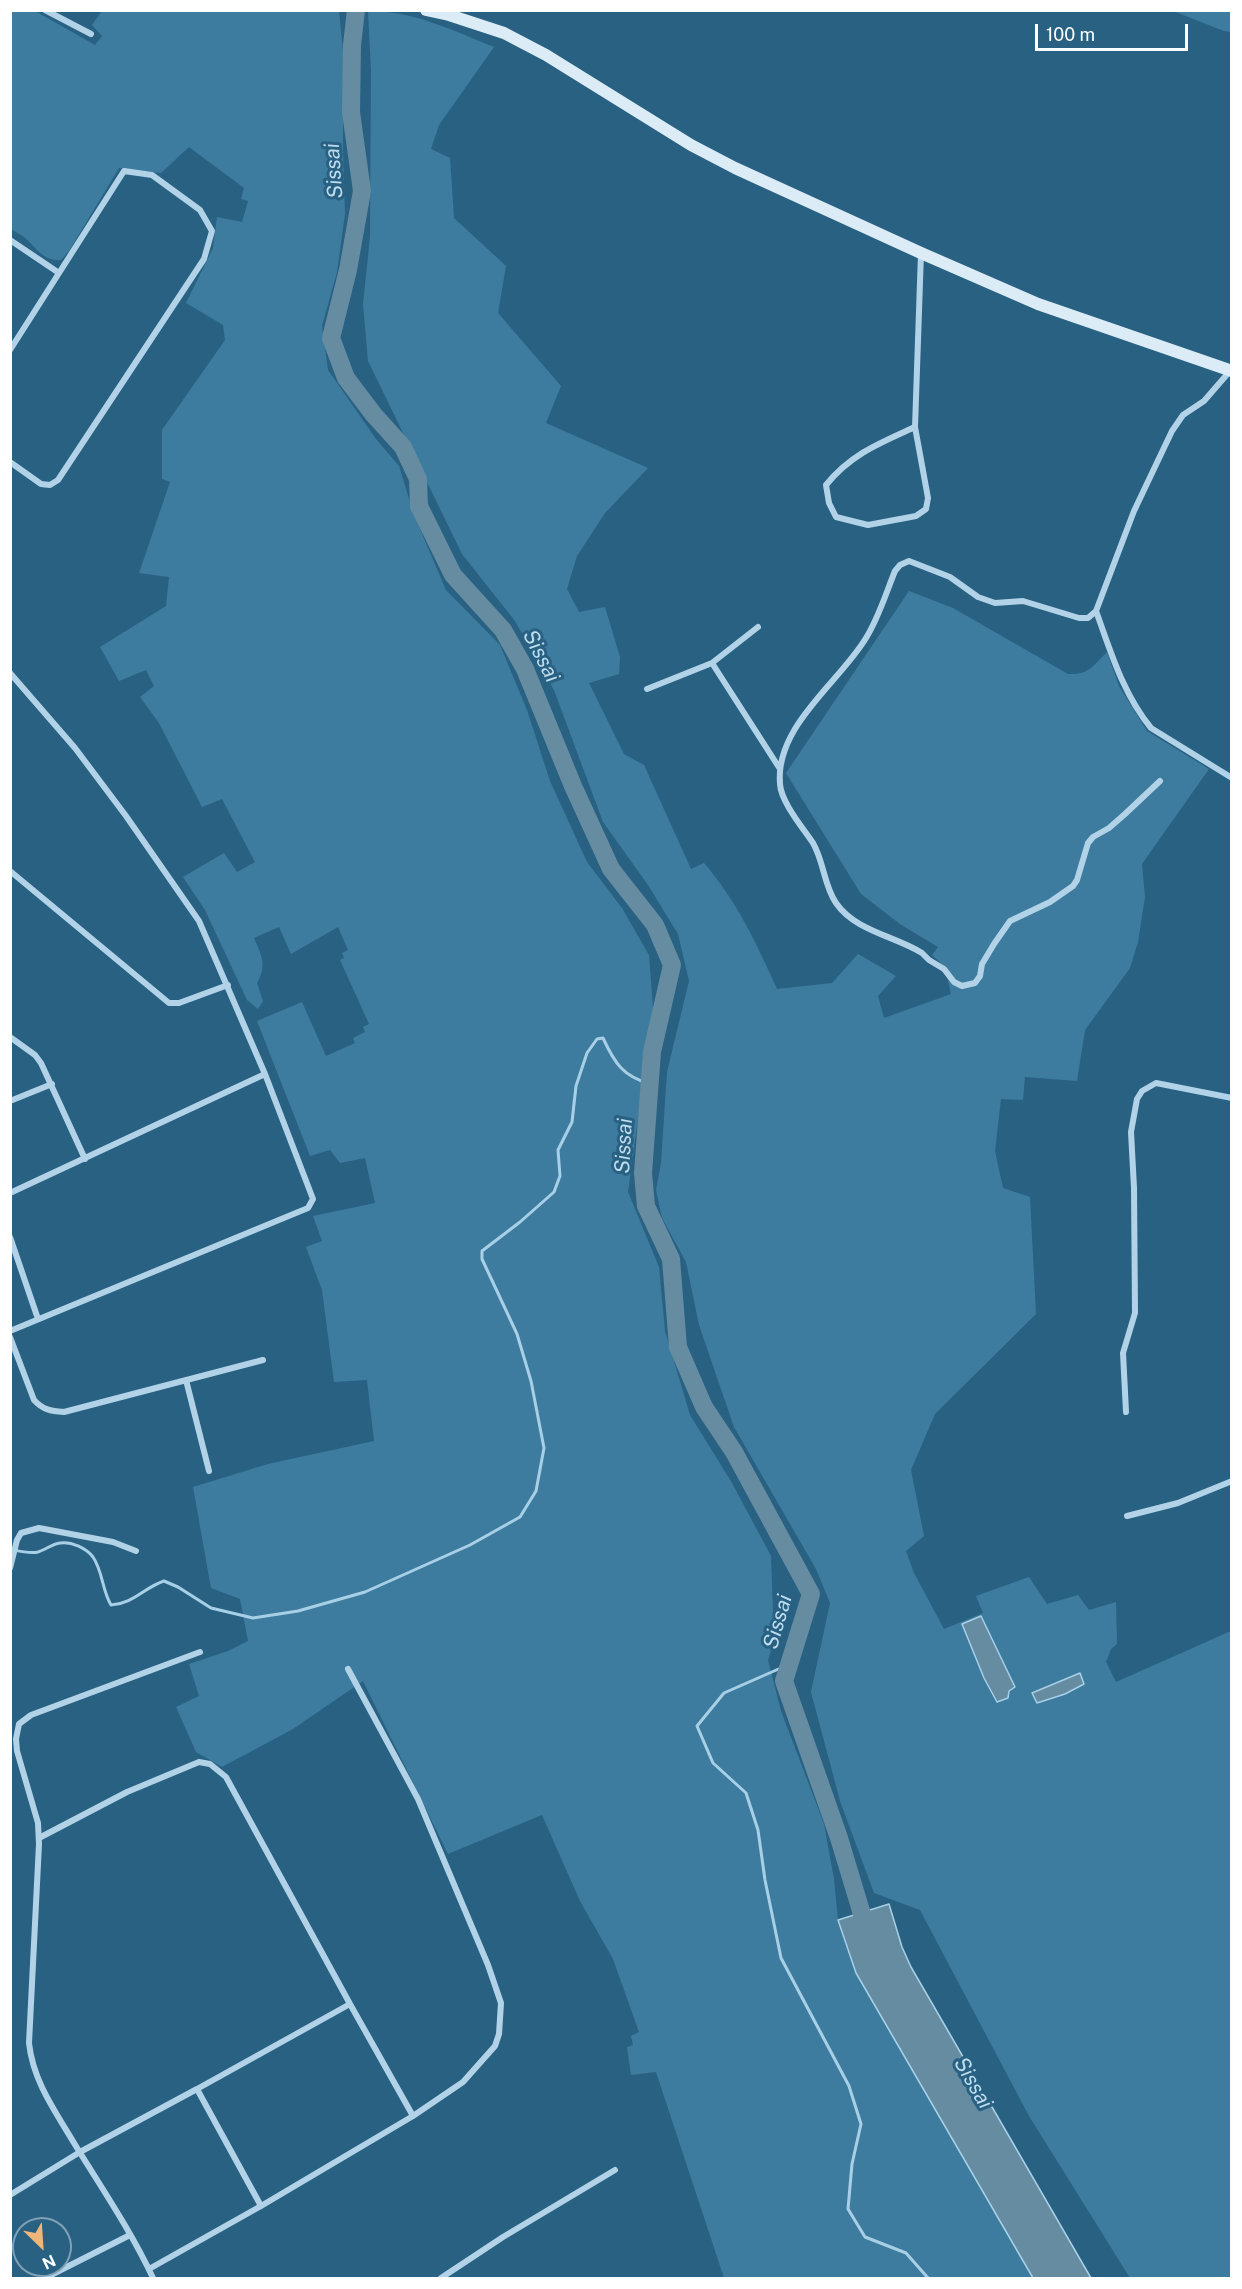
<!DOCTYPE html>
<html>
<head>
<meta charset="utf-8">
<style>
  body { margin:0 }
  #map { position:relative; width:1242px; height:2289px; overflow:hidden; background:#296183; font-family:"Public Sans",sans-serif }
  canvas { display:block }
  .frame { position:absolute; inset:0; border:12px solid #fff; pointer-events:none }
  .north { position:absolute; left:12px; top:2217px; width:60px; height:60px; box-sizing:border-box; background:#296183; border:2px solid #7fa0b5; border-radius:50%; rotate:155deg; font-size:16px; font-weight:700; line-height:24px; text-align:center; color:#fff }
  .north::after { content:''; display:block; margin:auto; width:21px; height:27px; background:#eeb779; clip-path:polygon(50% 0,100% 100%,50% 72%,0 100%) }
  .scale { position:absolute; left:1035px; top:24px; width:153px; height:27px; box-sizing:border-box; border:3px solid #fff; border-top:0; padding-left:8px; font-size:18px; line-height:21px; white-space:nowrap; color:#fff; -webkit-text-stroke:4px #296183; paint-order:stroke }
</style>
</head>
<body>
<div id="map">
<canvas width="1242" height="2289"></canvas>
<div class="frame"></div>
<div class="north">N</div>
<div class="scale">100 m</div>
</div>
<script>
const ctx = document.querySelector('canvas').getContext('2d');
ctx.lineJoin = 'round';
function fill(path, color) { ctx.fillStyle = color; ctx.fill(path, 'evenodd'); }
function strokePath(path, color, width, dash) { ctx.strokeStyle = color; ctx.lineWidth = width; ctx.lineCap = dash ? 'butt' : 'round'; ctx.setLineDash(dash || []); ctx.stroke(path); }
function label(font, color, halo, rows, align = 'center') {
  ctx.font = font + ' "Public Sans",sans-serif'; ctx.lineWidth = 6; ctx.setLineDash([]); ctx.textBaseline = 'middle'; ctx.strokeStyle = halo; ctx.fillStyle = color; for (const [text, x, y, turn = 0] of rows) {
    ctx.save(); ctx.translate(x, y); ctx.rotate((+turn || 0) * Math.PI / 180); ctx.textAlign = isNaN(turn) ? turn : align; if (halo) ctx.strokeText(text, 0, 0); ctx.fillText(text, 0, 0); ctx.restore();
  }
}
const green = new Path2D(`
  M10,11H35L95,45L102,36L92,25L102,11H339L343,51V150L345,214L337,272L322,326L328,370L376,439L399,466L414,515L446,590L500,645L527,710L550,781L587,862L622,908L649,955L653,1008L628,1192L659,1267L665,1331L690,1415L732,1483L771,1556L774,1641L768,1660L781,1711L824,1824L834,1879L838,1920L856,1973L1033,2278H724L656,2072L631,2075L627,2047L633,2045L631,2036L639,2032L613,1959L580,1901L542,1815L448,1854L363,1681L293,1729L222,1767L196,1752L176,1707L199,1696L189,1664L228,1651L248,1641L240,1599L211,1588L193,1487L268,1464L374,1441L367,1380L334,1382L322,1290L306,1247L322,1241L313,1216L375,1203L365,1158L340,1163L330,1150L310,1156L257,1021L302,1002L326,1056L355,1043L353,1038L365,1032L363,1027L369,1024L340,960L344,958L342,953L348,950L338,927L291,954L279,927L254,938C262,956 267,965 257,983L263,1001L258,1009L247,1000L205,910L183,877L224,853L237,872L255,862L222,799L202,807L159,723L140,697L154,686L146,670L119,681L100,647L166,606L169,577L139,573L170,482L162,479V430L225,340L223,325L186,303L213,248L217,217L242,222L248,201L241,199L244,188L189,147L161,173L119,168L69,251L61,260C42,261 37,248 24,237C20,234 15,232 11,229Z
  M368,11C412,10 454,31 494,47L439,125L431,149L450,158L454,218L506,266L498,313L561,386L546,423L648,468L605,513L577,556L567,589L579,612L605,607L620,657L619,674L589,683L624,754L644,765L691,869L704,863C736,900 757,944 777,989L832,983L858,954L896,976L878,996L884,1018L951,994L945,967L932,955L938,947L900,924L861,894L786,773L909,591L953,608L1068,674C1089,675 1093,666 1107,652L1119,686L1147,731L1209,769L1142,864L1145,897L1138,942L1130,968L1085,1030L1077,1081L1025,1077L1023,1100L1001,1099L995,1151L1003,1188L1030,1197L1036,1314L935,1414L911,1470L924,1536L906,1551L914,1573L944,1629L983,1613L976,1596L1029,1577L1047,1604L1078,1595L1089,1610L1116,1602L1117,1644L1111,1649L1106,1662L1116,1682L1231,1631V2278H1130L1029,2116L920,1910L874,1893L840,1801L811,1692L830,1603L816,1569L734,1427L699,1325L686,1262L662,1218L656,1190L661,1163L667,1072L689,981L678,934L648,885L603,822L554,690L515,621L462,554L368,361L363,304L370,237L371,70ZM982,1617L1014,1687L1009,1691L1008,1698L998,1702L984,1678L962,1624Z
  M1173,11H1231V32L1224,31Z`);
const water = new Path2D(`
  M981,1616L1015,1687L1009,1691L1008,1698L997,1702L984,1678L962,1624Z
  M1080,1673L1084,1684L1065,1694L1037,1703L1032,1693Z
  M889,1904L902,1947L911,1967L1091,2278H1033L856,1973L838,1920Z`);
const stream = new Path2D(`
  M10,1549C19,1551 29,1554 38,1552C45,1550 52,1544 60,1543C71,1541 86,1548 93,1557C103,1572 102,1590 111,1605C133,1604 145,1587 164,1581L178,1587L211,1608L253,1618L298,1611L365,1592L470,1545L520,1517L536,1491L544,1448L531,1381L517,1334L482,1259V1251L520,1222L554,1192L560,1176L558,1150L572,1122L576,1086L587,1053L597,1039L603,1038C615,1064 623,1076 650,1084
  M790,1664L724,1693L697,1726L713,1763L746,1793L758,1830L765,1880L781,1958L849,2086L861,2124L852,2164L848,2209L865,2237L906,2253L928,2278`);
const river = new Path2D(`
  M356,10L352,45L351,112L362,191L348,270L331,338L346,378L374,415L403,447L418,479L419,506L453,575L503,630L525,669L573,786L611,869L655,925L672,965L652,1052L643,1173L646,1206L671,1259L678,1347L704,1407L734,1452L811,1594L784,1681L839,1838L868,1934`);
const street = new Path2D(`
  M45,10L91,34
  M10,240L59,273
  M10,350L124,171L152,175L200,210L212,231L204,259L58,480L50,485L41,484L10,462
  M915,427C880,443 851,454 826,485L829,503L836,517L868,525L916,516L926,509L928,498L915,427L921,253
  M1096,611C1111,652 1123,694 1151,728L1232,778
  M712,663L758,627
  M10,673L75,748L126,816L199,921L265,1074L313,1199L308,1208L10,1331
  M647,689L712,663L780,769
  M1160,781L1125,814L1109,828L1093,837L1088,843L1077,880L1073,886L1050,902L1010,921L994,944L982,964L980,976L975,983L962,986L954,982L944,969L929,960L922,953C895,936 855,931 836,903C824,886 824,862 813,843C803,828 781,802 780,784C775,726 839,683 866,638C879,617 886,593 895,571L900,565L909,561L950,577L978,597L995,603L1023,601L1079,618H1088L1096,611L1134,511L1172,431L1183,415L1204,401L1230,371
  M10,871L169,1003H179L228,985
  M10,1037L35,1055L41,1063L85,1159
  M10,1101L52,1084
  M10,1193L265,1074
  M10,1237L38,1319
  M10,1337L34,1400C43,1410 51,1411 64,1412L263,1360
  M186,1380L209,1471
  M1126,1412L1123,1353L1135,1313L1134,1188L1131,1132L1137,1099L1142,1091L1156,1083L1232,1098
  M1127,1516L1178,1503L1232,1481
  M10,1568L17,1540L21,1533L39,1528L113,1542L136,1551
  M39,1838L127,1792L199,1762L210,1764L226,1777L350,2004
  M197,2089L350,2004L413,2116
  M10,2195L80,2152L197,2089L261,2206
  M149,2269L261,2206L413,2116L463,2082L495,2046L499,2034L501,2003L488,1965L418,1799L348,1669
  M45,2278L130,2235
  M153,2278C131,2231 101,2187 74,2143C55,2111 33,2081 29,2043L39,1844L38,1823L17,1751L16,1739L19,1724L31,1715L200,1652
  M441,2278L503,2237L615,2170`);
const secondary = new Path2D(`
  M426,10L449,15L504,33L546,55L691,145L735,168L921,253L1038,304L1232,371`);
const waterNames = [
  ["Sissai",334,171,-94],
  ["Sissai",541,656,63],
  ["Sissai",624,1146,-87],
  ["Sissai",778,1622,-74],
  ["Sissai",973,2083,60]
];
fill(green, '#3e7c9f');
fill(water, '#668ca2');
strokePath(water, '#a7d0e7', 1.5);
strokePath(stream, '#a7d0e7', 3);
strokePath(river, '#668ca2', 18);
strokePath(street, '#b2d3e7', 6);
strokePath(secondary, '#dcecf6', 12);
label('italic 21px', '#beddee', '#296183', waterNames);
</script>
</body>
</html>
